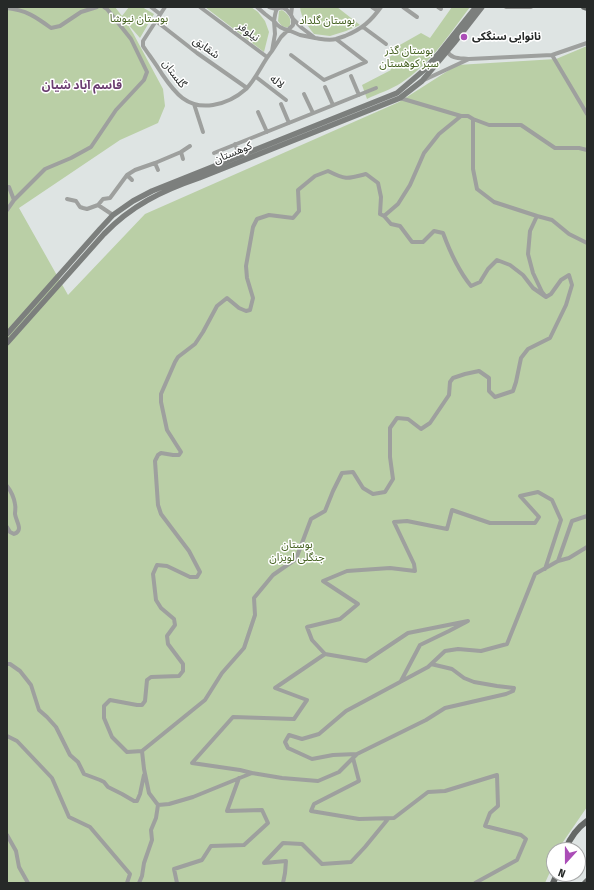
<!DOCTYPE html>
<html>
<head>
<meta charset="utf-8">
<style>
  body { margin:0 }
  #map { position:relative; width:594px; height:890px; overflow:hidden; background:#dee4e3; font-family:"Fira Sans Condensed",sans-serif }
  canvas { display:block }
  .frame { position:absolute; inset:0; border:8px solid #262928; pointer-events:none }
  .north { position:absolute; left:546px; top:842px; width:40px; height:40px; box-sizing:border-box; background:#fff; border:1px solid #a8a9a9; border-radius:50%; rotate:201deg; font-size:11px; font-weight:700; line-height:16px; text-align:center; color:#262928 }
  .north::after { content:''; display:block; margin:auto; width:14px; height:18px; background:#ab4db7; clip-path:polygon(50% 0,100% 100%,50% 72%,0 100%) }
</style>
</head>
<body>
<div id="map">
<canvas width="594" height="890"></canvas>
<div class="frame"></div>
<div class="north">N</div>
</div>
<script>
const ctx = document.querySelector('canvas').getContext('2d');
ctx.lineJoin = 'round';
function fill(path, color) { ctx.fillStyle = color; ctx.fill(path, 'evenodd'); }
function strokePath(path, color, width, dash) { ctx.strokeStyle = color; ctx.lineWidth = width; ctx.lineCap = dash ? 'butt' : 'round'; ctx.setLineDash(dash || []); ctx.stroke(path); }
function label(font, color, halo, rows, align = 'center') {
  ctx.font = font + ' "Fira Sans Condensed","Noto Sans Arabic",sans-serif'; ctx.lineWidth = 3; ctx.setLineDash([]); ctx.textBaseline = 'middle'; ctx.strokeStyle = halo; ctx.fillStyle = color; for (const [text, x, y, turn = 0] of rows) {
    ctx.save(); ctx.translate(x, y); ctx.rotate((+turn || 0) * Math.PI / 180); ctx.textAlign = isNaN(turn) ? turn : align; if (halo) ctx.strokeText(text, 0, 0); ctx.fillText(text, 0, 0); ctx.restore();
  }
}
const green = new Path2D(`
  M7,7H115L122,16L129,7H142L154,14L140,38L126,22L133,33L163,89L165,106L158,123L120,140L19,208L68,295L145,214L399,102L457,65L556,59L587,46V807L563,842L560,850H554V863L545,883H7Z
  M205,7H251L258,12L265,21L269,32L264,52Z
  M300,7H337L360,25L346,31L330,36L314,34C308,26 301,18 300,7Z
  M452,7H470C449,35 430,64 401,83C392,89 377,94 367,99L362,85L391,70L387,61L398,46L421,33L430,38Z
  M282,10C288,14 293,19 289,27C283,28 281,25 278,21L279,11Z`);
const street = new Path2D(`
  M151,7L160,14
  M165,7L143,41V46C149,55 156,64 162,74C175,93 187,109 213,105C226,103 237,97 246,89C257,78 262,63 272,51
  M200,7L267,57
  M257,7L265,14L274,21L275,34L272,51L281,37L288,30L300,35L315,38L302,28L293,19
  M269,7L276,9L282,7L287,10L291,15L293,19V25L288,30C282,29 278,27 274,21C275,16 275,11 278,7
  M372,7L378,11
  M403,7L417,17
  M438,7L441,9
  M506,7H531
  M7,8C26,10 36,17 51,28L60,26L81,12L97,7
  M291,15L292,7
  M156,21L197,53L247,88
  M363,27L386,44
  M315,38C322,39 329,41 336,39C339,38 342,37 345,36C362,29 371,21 381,7
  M447,51C451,59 460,58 468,59
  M291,55L324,80L366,62L336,39
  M552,55L587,114
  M351,76L359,95
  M256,77L286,100
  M424,80L469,59L552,55L587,43
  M325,87L333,105
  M304,94L313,113
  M194,104L203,132
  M281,104L289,123
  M258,112L267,132
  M461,116H468L473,119V169L477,189L494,202L537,216L530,231L528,254L533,273L542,292L546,297L551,294L561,280L569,275L572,285L566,305L550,338L528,349L521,358L516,382L513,391L495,397L489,391V378L479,371L465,374L453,378L450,382L449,395L430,423L421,429L408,419L397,418L390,428V457L393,479L385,492L373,494L363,488L353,472L342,473L333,491L325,511L311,519L296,559L273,575L254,598L255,615L244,648L222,673L205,700L142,751L127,752L112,737L104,718V706L110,700L137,705H142L145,701L147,680L151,677L179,676L183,671V664L168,644L167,636L175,625L174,619L161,608L156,600L153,574L157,565L167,566L190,577H197L200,572L189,551L161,514L158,505L155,461L158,455L161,453L173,455H179L181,452L167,430L161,402V394L175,362L178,357L195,344L203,332L217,306L227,298L239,308L246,311L250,310L253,298L247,278L246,266L253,227L257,219L269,215L293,218L299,211L298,190L315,176L328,171C346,180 347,179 366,174L378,183L381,197L380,214L384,216L391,224L400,226L412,242H423L434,231L443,233C450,252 458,270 471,286L480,282L488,269L497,260L510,265L523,275L533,288L546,297
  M473,119L489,125H521L555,148H579L587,150
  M235,144L240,156
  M181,152L183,159
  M214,153L376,88
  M155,163L158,170
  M127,175L132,180
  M7,187H9L14,200
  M67,199L76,201L80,207L83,208L87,209L98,205L103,199L110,198L127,175L135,170L155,163L181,152L190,146
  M98,205L113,215
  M7,210L14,200L45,169L71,158L91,147L116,110L144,80L147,72L131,39L107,9L104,7
  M384,216L398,204L410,185L424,153L439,134L461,116L400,98
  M537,216L552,220L569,234L587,243
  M7,486C11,491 14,498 15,504C16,508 15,511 15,514C16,522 24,530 14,534L10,532L7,527
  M558,561L569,558L587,547
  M325,654L312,640L307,627L340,619L358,604L323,581L347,571L390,568L415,571L414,564L394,522L407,521L447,529L452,510L490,523H535L539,517L520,496L538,492L552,500L561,520L545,569
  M7,664H10L20,671L31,685L39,710L47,717L56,727L70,755L78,762L84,774L100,780L104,782L108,787L122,794L134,801H137L140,794L144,775
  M7,736L17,741L52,778L69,817L90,827L130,874L127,883
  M142,751L144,769L149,793L158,805L169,804L193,797L252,773L282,778L318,781L339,772L357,754L426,720L445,708L506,694L513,691L514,688L497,686L474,682L464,678L452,669L431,664
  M357,754L333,755L312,759L288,748L285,742L289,735L302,739L319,734L346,711L428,667L445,651L458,649L481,651L507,644L535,574L558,561L572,521L587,516
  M353,758L359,781L314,804L311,811L359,819L394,818L428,792L445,791L497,775L498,806L490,813L485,826L521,835L526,839L517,860L475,883
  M252,773L240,770L192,763L233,717L294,719L307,700L275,688L325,654L366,661L408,633L468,621L449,631L420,645L401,681
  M7,835L16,851L19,867L28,883
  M139,883L142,876L144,863L152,840L151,830L156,818L158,805
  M177,883L174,869L202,860L211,846L244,845L268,823L262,810L227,811L239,778
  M283,883L285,873L286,861L264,863L283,843L302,844L322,864L351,862L365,847L388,819`);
const secondary = new Path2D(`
  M7,334L100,229L113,215L133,201L152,191L397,93L424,70L440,52L476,7
  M7,343L104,234C131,206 161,191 199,178L400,98L422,81L454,43L482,7`);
const primary = new Path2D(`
  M584,7L587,8
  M565,850C570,838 577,828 587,821
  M553,883L557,874
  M585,883L587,881`);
const markers = [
  [464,37,4,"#ab4db7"]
];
const parkNames = [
  ["بوستان نیوشا",139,19],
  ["بوستان گلداد",327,21],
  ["بوستان گذر",409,51],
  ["سبز کوهستان",409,64],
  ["بوستان",297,545],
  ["جنگلی لویزان",297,558]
];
const streetNames = [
  ["نیلوفر",248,32,36],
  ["شقایق",206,48,36],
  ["گلستان",174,74,53],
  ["لاله",277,82,37],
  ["کوهستان",233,153,-22]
];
const poiNames = [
  ["نانوایی سنگکی",472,37]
];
const neighbourhoodNames = [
  ["قاسم آباد شیان",82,86]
];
fill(green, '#bacfa6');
strokePath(street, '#9ea09e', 4);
strokePath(secondary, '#7c7f7d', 5.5);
strokePath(primary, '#656866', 6);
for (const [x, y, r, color] of markers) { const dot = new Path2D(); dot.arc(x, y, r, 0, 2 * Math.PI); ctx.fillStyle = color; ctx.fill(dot); strokePath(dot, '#fff', 1.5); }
label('11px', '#466222', '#fff', parkNames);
label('11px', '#262928', '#fff', streetNames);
label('bold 11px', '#262928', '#fff', poiNames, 'left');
label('bold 12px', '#6a3c70', '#fff', neighbourhoodNames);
</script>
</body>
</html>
